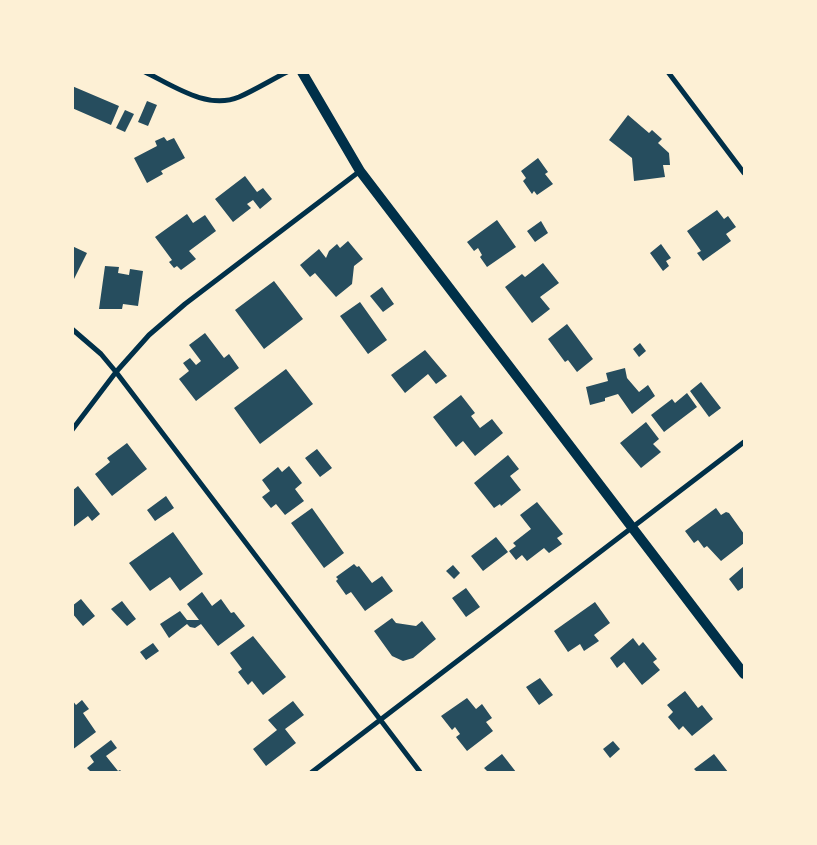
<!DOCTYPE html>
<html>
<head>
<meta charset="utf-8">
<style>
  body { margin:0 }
  #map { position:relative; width:817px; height:845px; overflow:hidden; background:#fdf0d5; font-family:Literata,serif }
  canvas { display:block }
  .frame { position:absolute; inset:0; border:74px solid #fdf0d5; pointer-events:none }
</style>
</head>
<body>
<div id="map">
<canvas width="817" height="845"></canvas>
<div class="frame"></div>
</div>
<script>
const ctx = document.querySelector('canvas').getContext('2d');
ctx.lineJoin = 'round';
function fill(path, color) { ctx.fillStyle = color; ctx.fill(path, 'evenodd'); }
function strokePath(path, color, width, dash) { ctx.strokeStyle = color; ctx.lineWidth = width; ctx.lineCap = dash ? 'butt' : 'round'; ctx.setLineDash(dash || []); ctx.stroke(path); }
const building = new Path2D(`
  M72,86L119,106L111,125L72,108Z
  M147,101L157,105L148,126L138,122Z
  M125,110L134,114L125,132L116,128Z
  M628,115L649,133L652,130L662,139L658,143L669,153L670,165H663L665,177L634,181L632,158L609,140Z
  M164,137L167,141L174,138L185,158L161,171L163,174L147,183L134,158L157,146L155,141Z
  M538,158L548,172L545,174L553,184L537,195L534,191L532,194L523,181L526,178L521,171Z
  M245,176L257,192L263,188L272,199L260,209L253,200L247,204L251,208L233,222L215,199Z
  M717,210L724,219L728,216L736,227L726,234L731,241L703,261L697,253L701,251L687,231Z
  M187,214L193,223L205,215L216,231L189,251L196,259L181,270L177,266L174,268L169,262L172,260L155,237Z
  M497,220L516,247L487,267L480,257L482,255L478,248L474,251L467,242Z
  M541,221L548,233L535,242L527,231Z
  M348,241L363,259L354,266L352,284L336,297L315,273L310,277L300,265L319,249L326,258L329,251L337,244L340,248Z
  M661,244L671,258L666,261L669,266L663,271L650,253Z
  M72,246L87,253L72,283Z
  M543,263L559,283L540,297L550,309L532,323L505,287L522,274L525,277Z
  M105,266L119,267L118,273L129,275L130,269L143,271L138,306L123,304L122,309H99Z
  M274,281L303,319L264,349L235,310Z
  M382,287L394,304L383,312L370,296Z
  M360,302L387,340L368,354L340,316Z
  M567,324L593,359L577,372L568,360L565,362L548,339Z
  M205,333L224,358L229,354L239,368L196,401L179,379L189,371L183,363L190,358L196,365L201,361L189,345Z
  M640,343L646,351L639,357L633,349Z
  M425,350L447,376L436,384L428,374L405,393L391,375Z
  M625,368L627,378L639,392L648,385L655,396L632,414L618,394L605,398V401L590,405L586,387L608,381L606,373Z
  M286,369L313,404L260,444L234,408Z
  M701,382L721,408L709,417L690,391Z
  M687,393L697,407L664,432L651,415L672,399L675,403Z
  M461,395L475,413L471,416L480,428L492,419L503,433L475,456L463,441L456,447L433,417Z
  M646,422L659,439L653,444L661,452L641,468L620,443Z
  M127,443L147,469L112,496L95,474L110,462L107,458Z
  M317,449L332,468L320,477L305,458Z
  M508,455L519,469L510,476L521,490L501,506L500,504L494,508L474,483Z
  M289,466L302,483L295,489L304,501L285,515L276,504L271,508L262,497L270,491L262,480L278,467L282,472Z
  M78,486L100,514L92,521L88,516L72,528V491Z
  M166,496L174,508L155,521L147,510Z
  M537,502L563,534L557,538L562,544L549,553L544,548L527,561L522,555L516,560L509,551L516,546L513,543L531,529L520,515Z
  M312,508L344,553L324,568L291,523Z
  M716,508L721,515L726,512L729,513L744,534V543L721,561L707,546L704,548L698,540L694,543L685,531Z
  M173,532L203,574L180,591L170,577L150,591L129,563Z
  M496,537L508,552L483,571L471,556Z
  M354,564L357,567L359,566L372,583L382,576L393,591L365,611L351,592L346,595L336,581L338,579L336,577Z
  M453,565L460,573L454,579L446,571Z
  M744,566V587L738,591L729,579Z
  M466,588L480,607L466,617L452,598Z
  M202,592L212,606L221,599L231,613L234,612L245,626L218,646L201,624L195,628L190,627L187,624L169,638L160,624L180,611L187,620H199L187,604Z
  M81,599L95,616L83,626L72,613V606Z
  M122,601L136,619L127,626L111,609Z
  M595,602L610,623L594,635L599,641L584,651L580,644L568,652L554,631Z
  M392,618L396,623L416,626L422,621L436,639L413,658L403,661L392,656L374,631Z
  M253,636L286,677L263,695L252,681L248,685L238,672L242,669L230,653Z
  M633,638L639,646L643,642L657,659L653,662L660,670L642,685L624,662L617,668L610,658Z
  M153,643L159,651L146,660L140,652Z
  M540,678L553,695L539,705L526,687Z
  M685,691L698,708L702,705L713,719L692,736L683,726L679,730L668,717L673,712L667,705Z
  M467,698L476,709L482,704L492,718L486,722L493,731L467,751L456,737L460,734L455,727L452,730L441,716Z
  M72,700L76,705L82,700L89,709L83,713L96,732L72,750Z
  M293,701L304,715L285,729L296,743L266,766L253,749L277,730L268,720Z
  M111,740L117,748L106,756L118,771L120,770L122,772H91L87,768L94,762L90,756Z
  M613,741L620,749L610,758L603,749Z
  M502,754L516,772H488L484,768Z
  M714,754L728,772H697L694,769Z`);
const minor = new Path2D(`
  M145,72C174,86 207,110 239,97C255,90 271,80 287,72
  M668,72L744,173
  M72,329L101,354L116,372L420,772
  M72,430L116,372L149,335L185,304L360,171
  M312,772L744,442`);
const secondary = new Path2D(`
  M302,72L360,171L744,674`);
fill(building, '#264d5e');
strokePath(minor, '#003049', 5);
strokePath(secondary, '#003049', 10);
</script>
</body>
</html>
